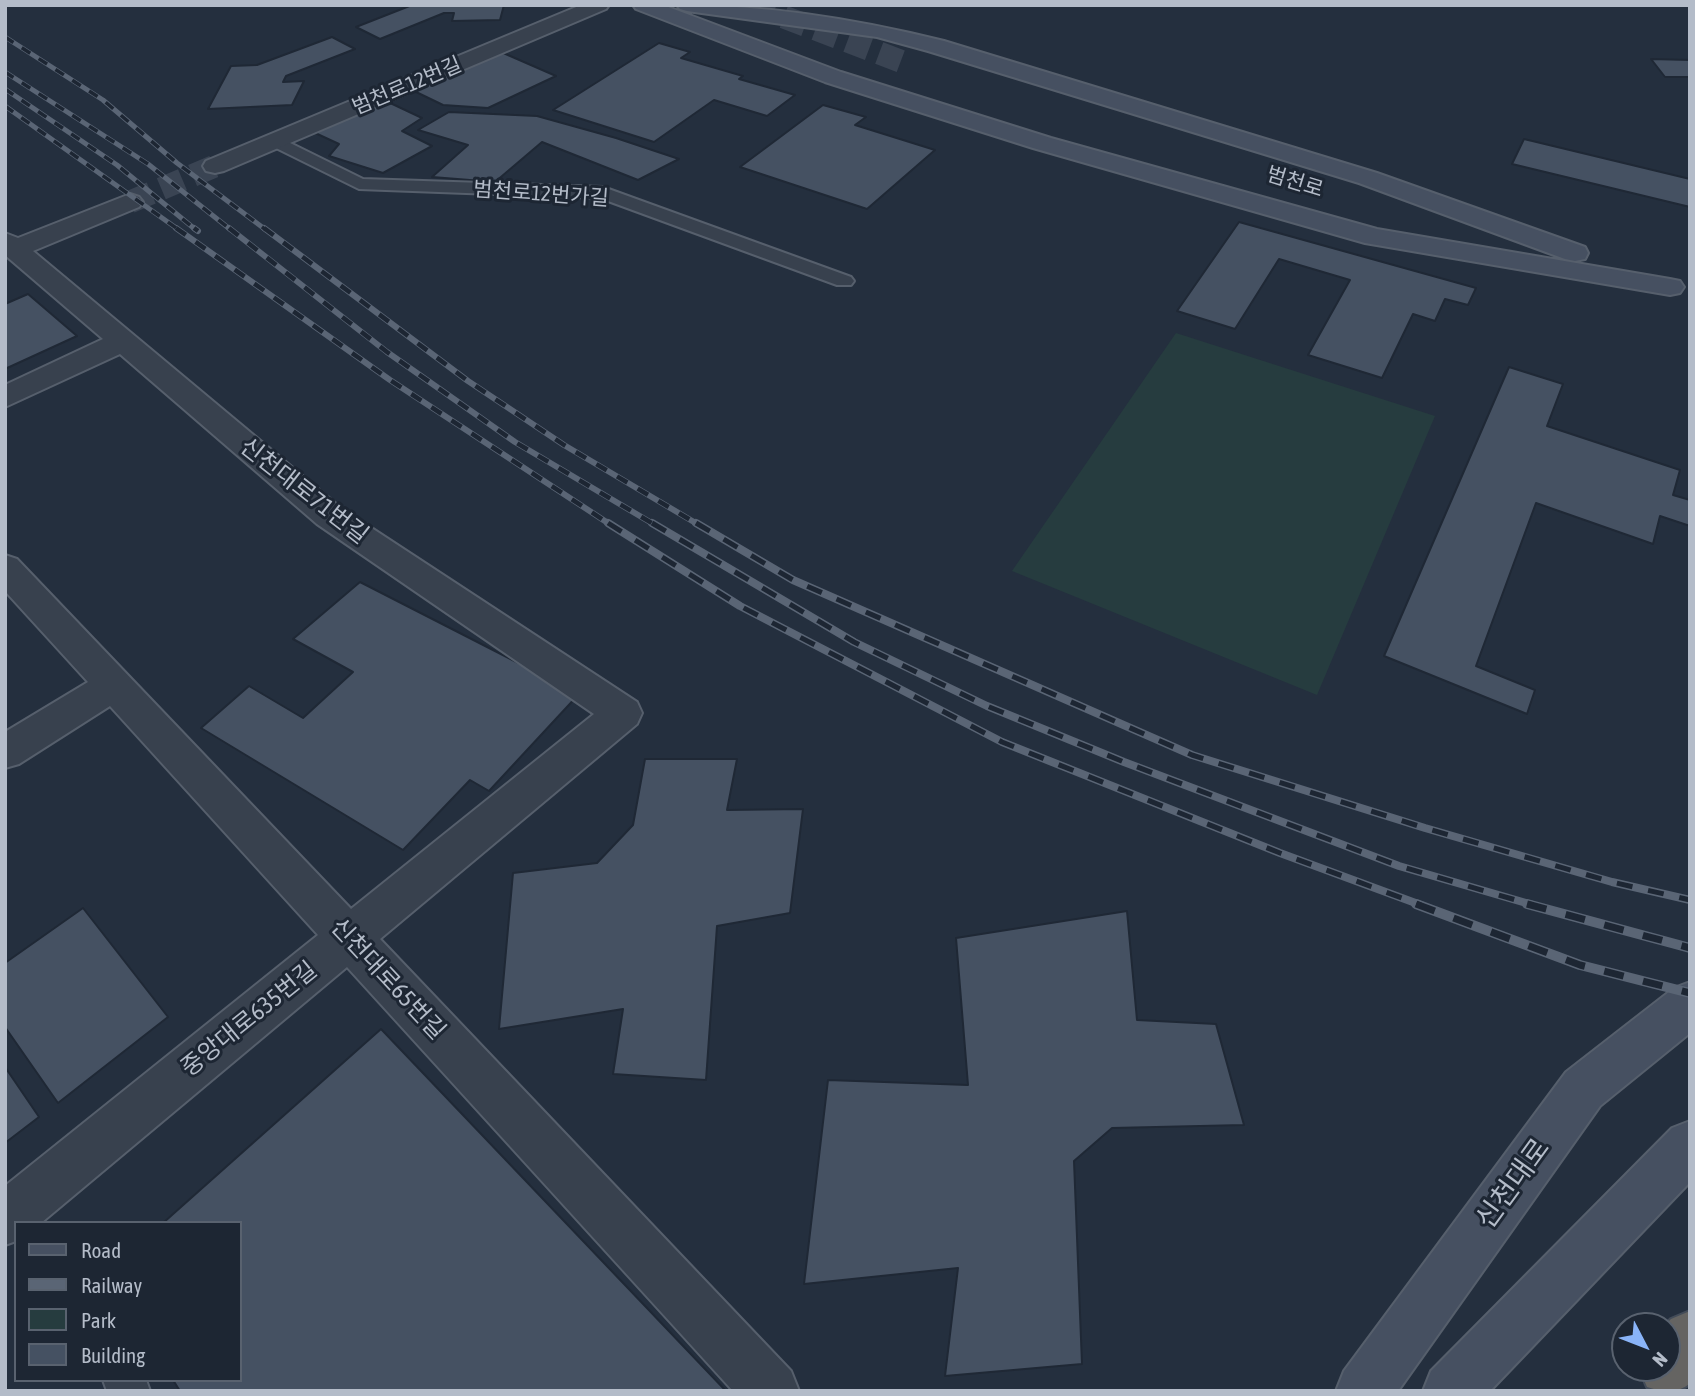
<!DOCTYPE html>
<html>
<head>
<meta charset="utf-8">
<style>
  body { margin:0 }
  #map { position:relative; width:1695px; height:1396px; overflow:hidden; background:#242f3e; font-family:"Asap Condensed",sans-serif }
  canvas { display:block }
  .frame { position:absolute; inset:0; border:7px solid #b4bcc9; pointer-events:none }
  .legend { position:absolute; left:14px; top:1221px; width:228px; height:161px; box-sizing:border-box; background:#1d2633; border:2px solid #59626f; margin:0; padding:9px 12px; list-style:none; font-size:21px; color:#b4bcc9 }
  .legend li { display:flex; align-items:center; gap:14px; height:35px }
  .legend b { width:35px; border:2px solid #59626f }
  .north { position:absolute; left:1611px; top:1312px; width:70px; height:70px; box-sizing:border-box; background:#1d2633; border:2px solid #59626f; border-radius:50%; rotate:132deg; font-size:19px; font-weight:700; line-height:28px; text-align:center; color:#b4bcc9 }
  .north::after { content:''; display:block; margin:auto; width:24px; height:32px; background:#8ab4f8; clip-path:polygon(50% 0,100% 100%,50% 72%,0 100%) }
</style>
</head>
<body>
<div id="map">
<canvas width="1695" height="1396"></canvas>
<div class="frame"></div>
<ul class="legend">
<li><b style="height:9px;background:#465061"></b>Road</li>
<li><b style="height:9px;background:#5a6575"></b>Railway</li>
<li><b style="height:19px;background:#263c3f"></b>Park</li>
<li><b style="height:19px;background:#455162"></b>Building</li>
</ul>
<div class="north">N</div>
</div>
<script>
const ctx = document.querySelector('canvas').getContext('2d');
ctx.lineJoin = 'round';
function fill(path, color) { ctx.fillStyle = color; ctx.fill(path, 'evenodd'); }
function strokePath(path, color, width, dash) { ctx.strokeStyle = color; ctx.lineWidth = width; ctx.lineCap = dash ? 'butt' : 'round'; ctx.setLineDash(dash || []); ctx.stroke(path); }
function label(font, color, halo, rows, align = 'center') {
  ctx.font = font + ' "Asap Condensed","Noto Sans KR",sans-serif'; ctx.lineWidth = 6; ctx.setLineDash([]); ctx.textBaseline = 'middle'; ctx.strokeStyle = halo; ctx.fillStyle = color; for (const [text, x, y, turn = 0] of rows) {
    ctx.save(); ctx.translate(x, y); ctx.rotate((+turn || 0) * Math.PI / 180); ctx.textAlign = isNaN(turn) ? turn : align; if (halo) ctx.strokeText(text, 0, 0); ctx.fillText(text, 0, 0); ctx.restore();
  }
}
const green = new Path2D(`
  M1176,333L1435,416L1317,695L1012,571Z`);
const building = new Path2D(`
  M412,5H504L500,20L452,21L454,13H444L380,39L356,27Z
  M332,37L355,49L286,76L283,82L304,81L292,105L208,109L231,66L257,65Z
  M659,43L690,52L681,58L743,76L739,79L795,95L767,116L714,100L654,142L553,110Z
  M501,52L556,76L488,108L443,105L414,91Z
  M1651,59L1690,60V77H1665Z
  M386,101L422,118L402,131L432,146L383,173L329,156L339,144L313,132Z
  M823,105L866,117L855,125L935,150L867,209L740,167Z
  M449,112L537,116L616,138L679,159L638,180L542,142L495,182L432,177L468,145L418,130Z
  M1524,139L1690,179V207L1512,164Z
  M1239,222L1476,288L1468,305L1445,299L1435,321L1413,314L1382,378L1308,355L1350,280L1279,259L1235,329L1177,311Z
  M28,294L77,336L5,369V304Z
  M1509,367L1563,384L1547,426L1680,470L1673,495L1690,500V526L1660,516L1653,544L1536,503L1476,666L1535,690L1527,714L1384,656Z
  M360,582L579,694L489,791L470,780L403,850L201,728L249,686L303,718L353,672L293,639Z
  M645,759H737L727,810L803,809L790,913L717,926L706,1080L613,1074L623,1009L499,1029L513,873L597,863L633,825Z
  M83,908L168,1017L58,1103L5,1027V963Z
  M1127,911L1137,1020L1216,1024L1244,1125L1112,1128L1074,1161L1082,1364L945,1376L958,1268L804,1284L828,1080L968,1085L956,938Z
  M381,1029L726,1391H180L173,1380H240V1223H163Z
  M5,1067L39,1117L5,1143Z`);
const minorTunnel = new Path2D(`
  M130,202L215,166`);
const secondaryTunnel = new Path2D(`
  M752,5L903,62`);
const service = new Path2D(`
  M276,136L363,179L603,187L851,277L854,281L851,285H837L600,198L359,189L270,145L267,141L270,137Z
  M103,1380H146L150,1391H107Z`);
const minor = new Path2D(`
  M581,5H609L606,9L224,171L215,173L206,171L203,166L206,161Z
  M130,194L139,197L143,202L139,207L33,251L341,508L637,702L642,713L637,724L380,939L791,1371L799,1391H733L347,967L41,1223H16V1241L5,1245V1186L318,935L110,706L19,764L5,768V732L88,682L5,591V555L17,559L351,909L594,714L317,524L120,354L5,407V385L103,339L5,255V233L18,238Z`);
const secondary = new Path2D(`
  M633,5H663L841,72L1051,138L1377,229L1670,279L1680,281L1684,287L1680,293L1670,295L1365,243L1033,148L825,82L636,9Z
  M677,5C767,5 856,19 944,41L1377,173L1585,247L1588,253L1585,259L1575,261L1565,259L1359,183L928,51L877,37L687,11L680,9Z
  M1690,982V1033L1600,1106L1398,1391H1336L1344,1371L1566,1072L1674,988Z
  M1690,1121V1182L1490,1391H1423L1431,1371L1672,1128Z`);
const trunk = new Path2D(`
  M1690,1311V1383C1679,1394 1661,1392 1647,1387L1639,1368H1667V1326H1664L1671,1319Z`);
const railFar3 = new Path2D(`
  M5,37L103,100L177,163L266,230
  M5,72L148,164L231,230
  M5,89L117,165L196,230
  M5,106L179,230`);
const railFar2 = new Path2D(`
  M176,228L390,380L611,525
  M194,228L198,231
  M229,228L387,352L515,442L655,525
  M264,228L468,381L564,445L699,525`);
const railFar1 = new Path2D(`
  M608,523L740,606L1002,742L1280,853L1421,905
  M652,523L854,642L987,706L1124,762L1399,866L1533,905
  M696,523L793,580L1192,755L1425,828L1612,882L1690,900`);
const rail = new Path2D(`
  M1416,904L1580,965L1690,993
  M1527,904L1690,948`);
const farStreetnames = [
  ["범천로12번길",407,86,-23],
  ["범천로",1295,182,17],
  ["범천로12번가길",541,194,4]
];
const streetNames = [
  ["신천대로71번길",304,491,38],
  ["신천대로65번길",388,979,47],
  ["중앙대로635번길",249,1019,-39]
];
const nearStreetnames = [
  ["신천대로",1513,1184,-54]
];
fill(green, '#263c3f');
fill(building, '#455162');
strokePath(building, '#1f2835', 2);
strokePath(minorTunnel, '#3a4453', 23, [23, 11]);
strokePath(secondaryTunnel, '#3a4453', 23, [23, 11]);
strokePath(service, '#565f6c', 4);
strokePath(minor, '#565f6c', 4);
strokePath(secondary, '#565f6c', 4);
strokePath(trunk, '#434c59', 4);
fill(service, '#38414e');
fill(minor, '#38414e');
fill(secondary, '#465061');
fill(trunk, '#656462');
strokePath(railFar3, '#5a6575', 5);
strokePath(railFar2, '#5a6575', 6);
strokePath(railFar1, '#5a6575', 8);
strokePath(rail, '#5a6575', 10);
strokePath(railFar3, '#1d2633', 3.5, [10]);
strokePath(railFar2, '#1d2633', 4.5, [12]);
strokePath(railFar1, '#1d2633', 5, [16]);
strokePath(rail, '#1d2633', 7, [20]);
label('21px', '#b4bcc9', '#1d2633', farStreetnames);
label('24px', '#b4bcc9', '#1d2633', streetNames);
label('28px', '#b4bcc9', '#1d2633', nearStreetnames);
</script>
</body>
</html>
